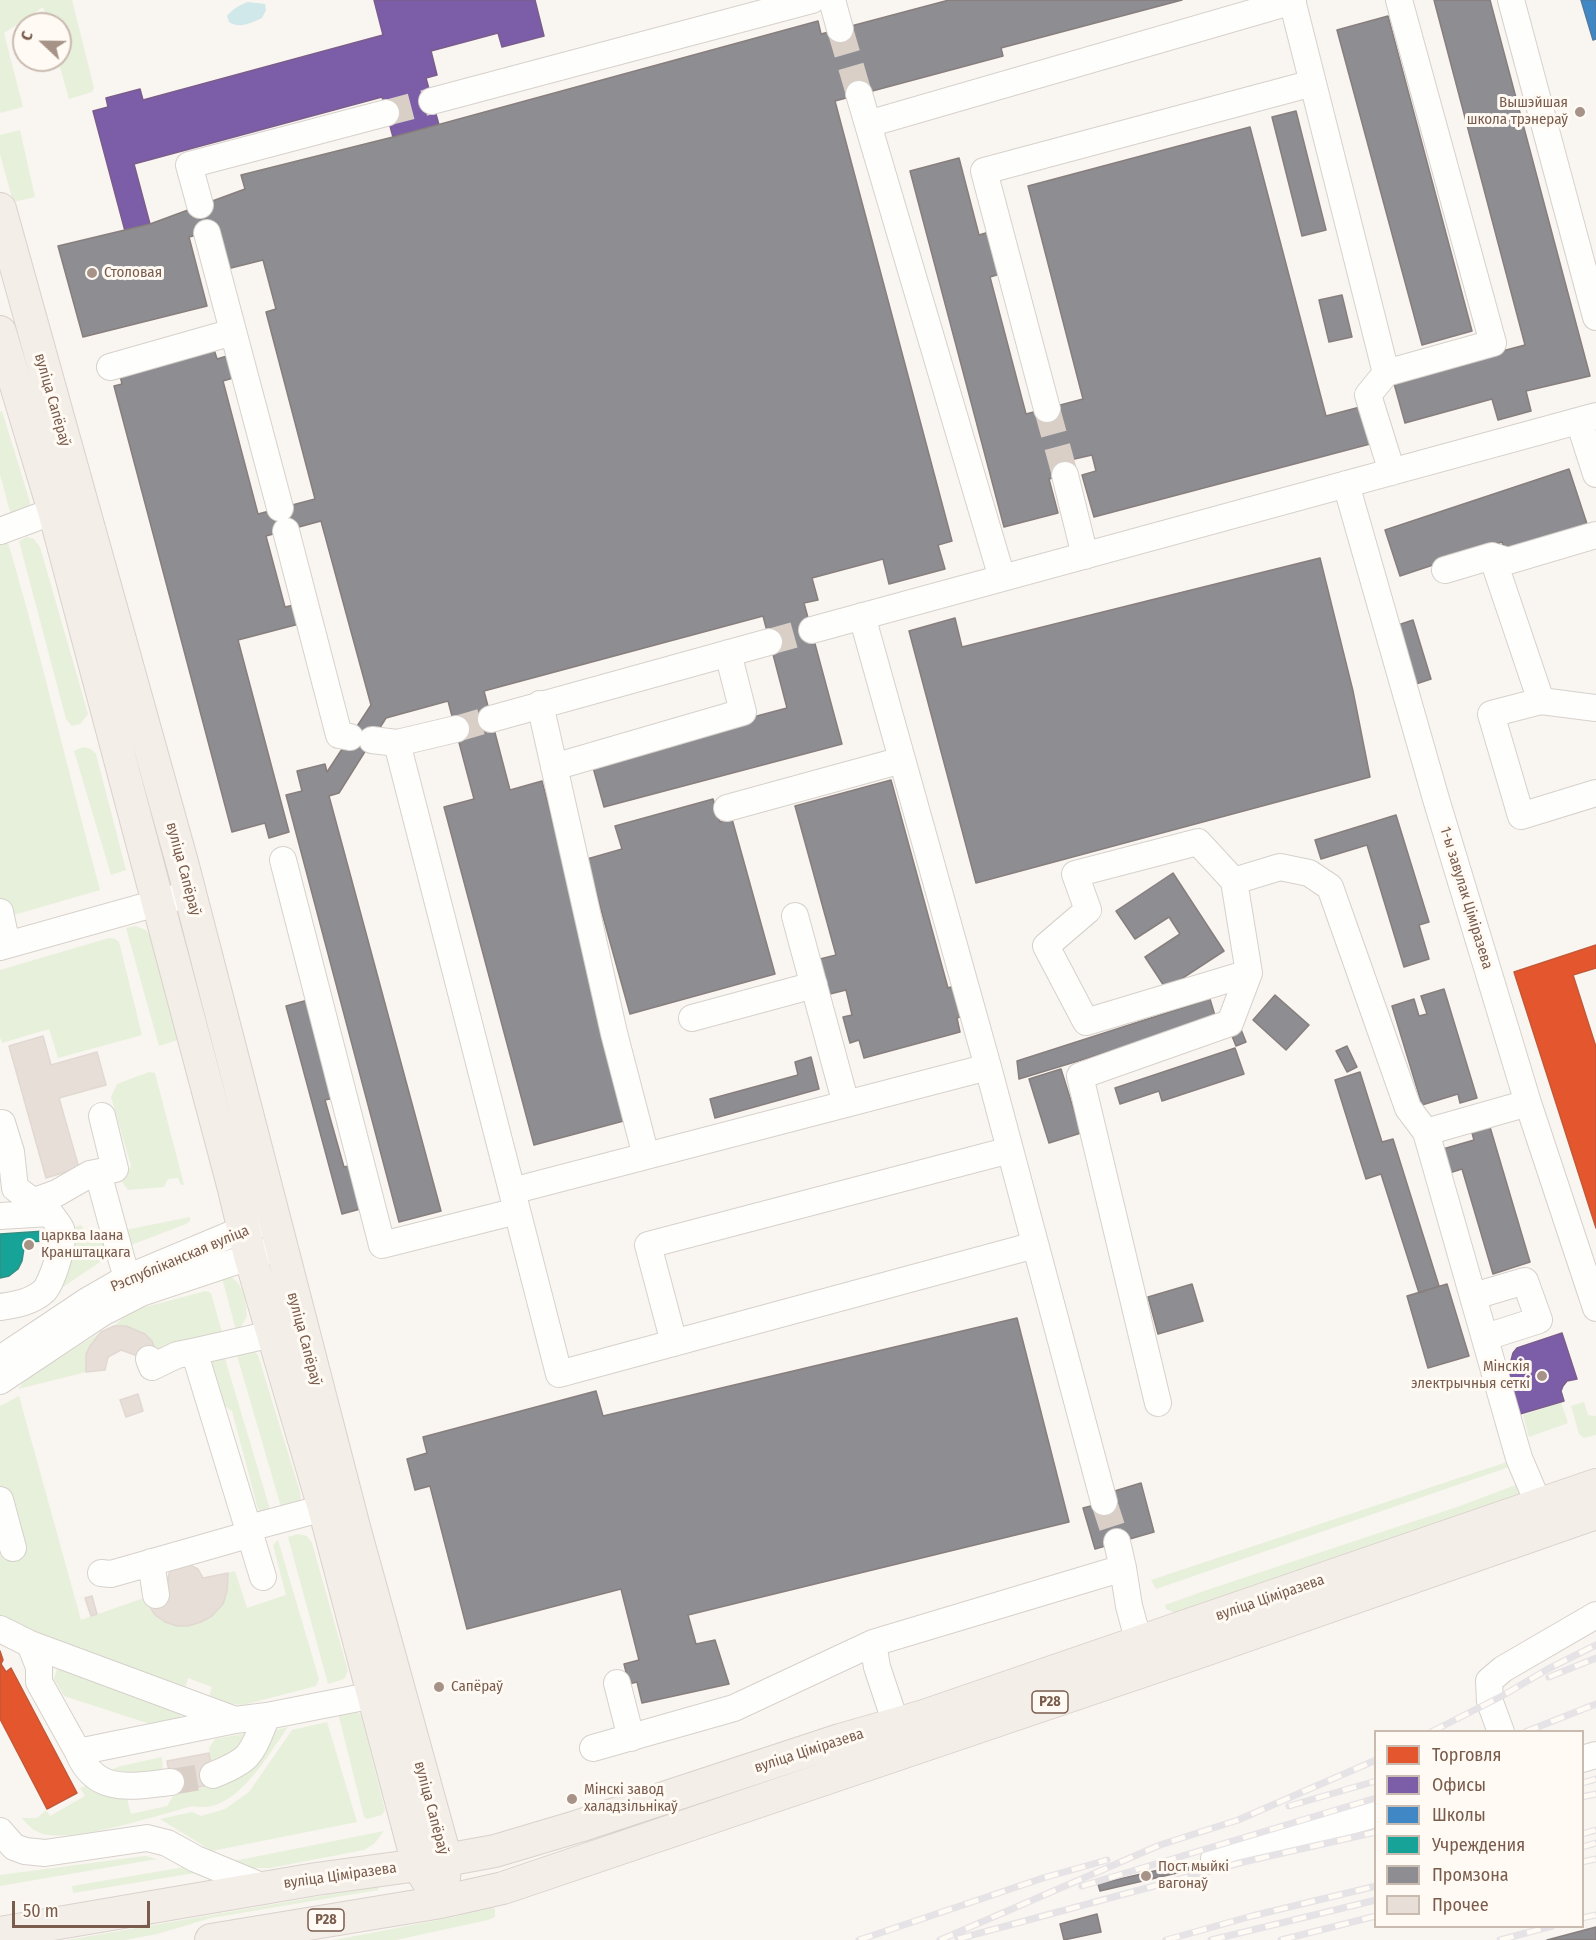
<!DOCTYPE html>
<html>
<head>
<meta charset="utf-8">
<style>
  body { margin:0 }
  #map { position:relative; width:1596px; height:1940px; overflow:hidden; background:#f9f5f0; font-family:"Fira Sans Condensed",sans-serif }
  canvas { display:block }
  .legend { position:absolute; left:1374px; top:1730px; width:210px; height:198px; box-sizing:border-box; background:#fffaf3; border:2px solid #cabbb1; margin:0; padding:8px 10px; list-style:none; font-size:18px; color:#7a5c4d }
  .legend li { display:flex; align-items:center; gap:12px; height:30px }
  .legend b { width:30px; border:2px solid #cabbb1 }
  .north { position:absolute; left:12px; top:12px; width:60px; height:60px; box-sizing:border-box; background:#fffaf3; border:2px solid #cabbb1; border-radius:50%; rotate:292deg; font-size:16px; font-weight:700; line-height:24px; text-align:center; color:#7a5c4d }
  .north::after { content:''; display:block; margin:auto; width:21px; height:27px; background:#a69286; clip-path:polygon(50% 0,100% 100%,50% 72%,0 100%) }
  .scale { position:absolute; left:12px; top:1901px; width:138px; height:27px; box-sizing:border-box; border:3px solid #7a5c4d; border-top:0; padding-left:8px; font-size:18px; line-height:21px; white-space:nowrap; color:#7a5c4d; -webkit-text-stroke:4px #fffaf3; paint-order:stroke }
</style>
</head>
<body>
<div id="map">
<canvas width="1596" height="1940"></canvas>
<ul class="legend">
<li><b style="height:16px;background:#e4572e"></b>Торговля</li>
<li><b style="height:16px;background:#7b5ea7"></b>Офисы</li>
<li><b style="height:16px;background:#3f88c5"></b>Школы</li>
<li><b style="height:16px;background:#17a398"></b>Учреждения</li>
<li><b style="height:16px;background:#8d8d92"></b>Промзона</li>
<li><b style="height:16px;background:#e6ded7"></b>Прочее</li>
</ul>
<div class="north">С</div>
<div class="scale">50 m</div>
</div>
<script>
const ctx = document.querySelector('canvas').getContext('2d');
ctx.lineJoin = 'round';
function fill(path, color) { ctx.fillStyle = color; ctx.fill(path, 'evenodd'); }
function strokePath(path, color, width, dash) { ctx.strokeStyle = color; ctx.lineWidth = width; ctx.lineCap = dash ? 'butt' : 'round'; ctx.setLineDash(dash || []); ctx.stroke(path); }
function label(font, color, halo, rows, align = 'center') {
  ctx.font = font + ' "Fira Sans Condensed",sans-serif'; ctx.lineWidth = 6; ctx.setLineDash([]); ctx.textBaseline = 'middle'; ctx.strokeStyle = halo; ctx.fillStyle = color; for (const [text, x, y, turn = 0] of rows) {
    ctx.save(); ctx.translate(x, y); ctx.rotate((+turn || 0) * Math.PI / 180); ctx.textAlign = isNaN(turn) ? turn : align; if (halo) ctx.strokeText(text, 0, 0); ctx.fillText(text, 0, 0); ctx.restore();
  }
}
const green = new Path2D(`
  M0,0H72L94,88L92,92L69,99L58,60H60V24H48L43,7L4,33L23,107L0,113Z
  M20,130L35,197L13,202L0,154V135Z
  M2,411L30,502L28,512L11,515L0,475V412Z
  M0,516C38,639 66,766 100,890L0,919Z
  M27,537L34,539L40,547L88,714L80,724L72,726L66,719L19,541Z
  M83,747L91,749L96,754L126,870L111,875L74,751Z
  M135,926L146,930L152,939L178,1040L159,1046L126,928Z
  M109,938L115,939L119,942L142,1035L58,1058L49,1029L2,1043L0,1037V970Z
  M149,1072L155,1073L184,1185H181L178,1178L168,1179L164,1187L128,1190L122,1182L131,1166L111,1097L117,1084Z
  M190,1217V1221L186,1224L131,1245L125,1230Z
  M81,1225L87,1234L103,1232L106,1258L57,1291L73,1228Z
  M221,1274C242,1276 246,1298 247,1316L237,1334Z
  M206,1291L211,1293L223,1336L158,1358C149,1334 140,1327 114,1326L130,1311Z
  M101,1332C88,1345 86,1355 86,1372L18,1389L26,1379Z
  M252,1349L258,1355L300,1492L301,1502L283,1514L236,1352Z
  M224,1355L272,1516L259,1513L232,1411L217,1401L207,1361Z
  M19,1396L81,1620L144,1598C156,1632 201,1634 221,1606C227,1597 228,1584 228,1573L235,1571L247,1608L286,1595L273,1545L278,1540L319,1679L316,1686L243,1705L231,1704L209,1697L212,1687L188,1678L185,1689L0,1620V1406Z
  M1561,1402L1568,1423L1529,1437L1523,1415Z
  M1584,1402L1588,1415L1596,1416V1435L1584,1438L1579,1434L1571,1406Z
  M1513,1460L1515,1465L1156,1589L1151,1580Z
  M1521,1483L1525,1496L1178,1614L1166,1609L1165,1605L1204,1591L1460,1506Z
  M298,1534L307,1536L312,1543L348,1671L344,1679L328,1684L288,1537Z
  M62,1667L185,1710L179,1719L153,1725L64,1696L54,1679L57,1669Z
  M352,1711L357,1712L361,1715L385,1810L382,1815L367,1819L364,1817L338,1713Z
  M327,1722L357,1822L212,1851L160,1819L192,1812L201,1816L225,1809L249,1792L292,1730Z
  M288,1727C267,1756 235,1816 193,1806C154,1816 87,1839 48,1835C37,1834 28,1826 22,1818H37L46,1810L50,1816L85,1796L80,1788L89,1785L126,1795L131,1814L167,1806L175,1793L217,1785L272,1731Z
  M249,1733L250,1738L228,1758L211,1760L209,1748L215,1739Z
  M162,1757L163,1773H103L121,1766Z
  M384,1831L374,1844L364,1850L270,1868H246L234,1861Z
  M145,1856L157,1859L0,1886V1875Z
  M185,1867L195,1873L73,1893L72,1886Z
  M379,1886L378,1890L211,1918L157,1934L125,1940H67Z
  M490,1906L495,1909V1917L488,1920L396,1940H334L454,1917Z`);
const water = new Path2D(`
  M248,2L265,4L266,10L262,18C251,23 240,29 229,22L227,16C233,9 239,5 248,2Z`);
const shops = new Path2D(`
  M1596,945V968L1573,975L1596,1047V1228L1514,972Z
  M0,1651L3,1660L1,1664L6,1672L11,1668L77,1793L47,1809L0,1719Z`);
const offices = new Path2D(`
  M374,0H535L544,36L502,47L498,33L431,51L437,75L426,78L439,125L393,137L382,97L134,164L150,224L125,231L93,111L108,107L106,98L140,89L143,100L383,35Z
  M1562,1333L1577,1379L1567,1381L1563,1386L1561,1391L1564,1401L1520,1414L1508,1372L1513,1353L1517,1348Z`);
const schools = new Path2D(`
  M1581,0H1596V39L1593,40Z`);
const public = new Path2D(`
  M45,1231L46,1241L25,1242L22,1261L18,1269L9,1276L0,1278V1234Z`);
const industry = new Path2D(`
  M949,0H1182L1001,48L1003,56L835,101L952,541L938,545L945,569L889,584L883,559L812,578L818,600L804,603L842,744L604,807L591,760L787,708L763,616L484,691L510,790L542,781L631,1119L534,1145L444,807L474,799L448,701L386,718L339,793L329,796L441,1211L399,1222L286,795L302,791L297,771L325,764L327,772L371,705L321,521L266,536L285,607L294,605L299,624L238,640L289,832L269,838L265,823L232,832L114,386L122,384L119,371L213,346L217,359L227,356L233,378L223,381L258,514L315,499L266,312L276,309L263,260L227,269L217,230L189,237L207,306L83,337L58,246L150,224L245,189L241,175L393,137L818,21L821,34Z
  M1434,0H1490L1590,376L1526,391L1531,411L1498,420L1492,399L1405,423L1393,380L1525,345Z
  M1388,16L1472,331L1422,345L1337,30Z
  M1296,111L1326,230L1302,236L1272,117Z
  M1250,127L1326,416L1360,407L1370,444L1094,517L1082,475L1096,471L1092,455L1070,460L1073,473L1049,479L1058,513L1004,527L910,171L959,158L979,235L989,232L1000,274L990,277L1026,414L1083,399L1028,186Z
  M1342,295L1352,337L1329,342L1319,300Z
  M1569,469L1588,527L1506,555L1502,542L1400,576L1385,530Z
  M1320,558L1353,691L1370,777L976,883L909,631L955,618L962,647Z
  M1413,620L1431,679L1416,684L1398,625Z
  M891,780L948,988L957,985L966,1015L957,1018L960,1032L864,1058L859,1040L850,1043L843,1017L852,1015L846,990L830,994L820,959L836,955L795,806Z
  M713,799L720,822L732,819L775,974L630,1014L587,859L622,849L615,826Z
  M1396,815L1429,922L1419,925L1429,959L1404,967L1367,845L1321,859L1315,840Z
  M1173,873L1224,951L1166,989L1145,957L1180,934L1169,917L1135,939L1116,911Z
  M1444,989L1477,1098L1460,1103L1458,1094L1422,1105L1392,1006L1414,999L1419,1016L1427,1014L1421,996Z
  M1275,995L1309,1025L1286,1050L1253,1020Z
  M1210,999L1216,1019L1019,1079L1017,1061Z
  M308,1000L334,1098L325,1100L344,1167L353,1165L364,1208L342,1214L286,1006Z
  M1240,1027L1246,1042L1236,1046L1230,1031Z
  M1347,1046L1357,1067L1347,1072L1336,1051Z
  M1235,1048L1244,1074L1162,1101L1159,1091L1120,1104L1115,1088Z
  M811,1057L819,1089L715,1118L710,1099L798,1075L795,1062Z
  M1061,1069L1081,1133L1049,1143L1029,1079Z
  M1360,1072L1382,1142L1393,1139L1439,1286L1419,1293L1381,1174L1366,1179L1335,1080Z
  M1490,1127L1530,1262L1493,1274L1462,1169L1443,1175L1436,1151L1474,1140L1472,1133Z
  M1192,1284L1203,1321L1158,1334L1148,1297Z
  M1447,1284L1469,1356L1428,1368L1407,1296Z
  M1017,1318L1069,1522L688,1615L696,1644L715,1640L729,1684L642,1703L637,1682L629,1684L624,1664L639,1660L621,1589L467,1629L430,1486L415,1490L407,1459L427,1453L423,1437L596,1391L603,1416Z
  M1141,1483L1154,1532L1095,1549L1083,1508L1110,1501L1108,1493Z
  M1193,1862L1194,1869L1100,1891L1098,1884Z
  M1097,1914L1101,1932L1064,1940L1060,1924Z
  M1596,1927V1940H1547Z`);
const building = new Path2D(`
  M43,1036L51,1065L97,1052L106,1085L59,1098L79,1168L46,1178L9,1046Z
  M114,1326H126L145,1334L152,1341L158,1358L140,1363L135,1355L121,1350L108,1357L105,1370L86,1372V1354L90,1346L101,1332Z
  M138,1394L143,1411L126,1417L120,1400Z
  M186,1563L198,1569L203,1578L228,1573L227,1591L223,1604L212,1616L201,1622L188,1626H177L165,1622L155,1615L144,1598L168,1592V1577L170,1571L175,1566Z
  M92,1596L97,1614L91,1616L85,1598Z
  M209,1753L215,1784L173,1792L167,1761Z`);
const minorTunnel = new Path2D(`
  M840,29L859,94
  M386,113L432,101
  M1047,409L1065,475
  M769,642L812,630
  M456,729L491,719
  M1104,1502L1117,1542
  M171,1782L213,1775`);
const minor = new Path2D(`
  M832,0L840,29
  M1292,0L1386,373L1493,343L1399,0
  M1511,0L1596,317
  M859,94L1002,578
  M432,101L812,0
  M868,124L1293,1
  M200,205L189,165L386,113
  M207,233L280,508
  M110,367L233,332
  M1386,373L1368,395L1392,472
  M1047,409L984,171L1313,83
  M1579,421L1596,474
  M1065,475L1085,556
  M1346,484L1436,799L1528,1103L1596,1308
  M0,531L54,511
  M286,531L339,735L350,737
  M1492,556L1541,701L1491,714L1521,816L1596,793
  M1445,570L1492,556L1508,561L1596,535
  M862,616L988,1067L1104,1502
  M812,630L1596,416
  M1541,701L1596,708
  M540,704L614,1033L646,1156
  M491,719L769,642
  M372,740L397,743L456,729
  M397,743L559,1374L1035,1245
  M554,767L743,712L728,653
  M727,808L902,760
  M283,860L382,1245L517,1211
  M1234,881L1198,842L1075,874L1088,910L1046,946L1086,1022L1249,973L1234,881L1280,867L1309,873L1330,887L1408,1108L1426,1132L1519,1458L1539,1505
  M0,912L7,945
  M795,916L846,1104
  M0,947L189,894
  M692,1018L814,985
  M2,1123L11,1152L15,1188L45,1210
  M1426,1132L1528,1103
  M98,1173L122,1261L132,1293
  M512,1191L988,1067
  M32,1202L57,1193L90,1174L115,1169L102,1116
  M0,1216L50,1213C53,1218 58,1223 61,1229C66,1240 52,1283 44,1291C32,1302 15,1305 0,1307
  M1474,1296L1525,1281L1539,1320L1486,1337
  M674,1343L648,1245L1010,1150
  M197,1351L272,1334
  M0,1359L87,1301L127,1278L244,1229L274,1220
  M149,1359L152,1367L177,1355L197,1351L198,1364L263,1577
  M0,1381L102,1313L141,1293L267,1251
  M1158,1403L1080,1076L1230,1023L1249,973
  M0,1500L13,1548
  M249,1528L324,1508
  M1117,1542L1123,1568L1129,1606L1144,1661
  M151,1562L156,1595
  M101,1573L111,1574L251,1534
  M0,1629L30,1644L39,1667V1682L78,1752L235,1720L267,1716L374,1695
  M30,1644L235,1720
  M617,1683L631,1738
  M896,1724L877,1667L873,1643L1123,1568
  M1501,1732L1490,1702L1489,1681L1503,1669L1596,1615
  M593,1748L734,1708L873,1643
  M78,1752C96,1796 133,1786 171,1782
  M1582,1759L1596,1755
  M213,1775C253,1759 251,1754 267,1716
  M0,1831L14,1847L25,1851L45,1853L147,1838L167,1843L196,1859L266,1888
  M1214,1859L1376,1814`);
const major = new Path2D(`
  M0,209L183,866L355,1531L446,1860L441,1902
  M0,332L54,511L234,1189L250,1256L324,1508L418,1865L429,1883
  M0,1933L316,1879L418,1865L495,1851L579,1826L840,1740L924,1716L1596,1485
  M211,1940L441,1902L503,1888L1199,1652L1596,1513`);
const rail = new Path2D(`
  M1549,1677L1596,1658
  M1431,1732L1502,1696L1548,1669L1596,1645
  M1525,1732L1596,1704
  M1582,1783L1596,1779
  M1582,1797L1596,1794
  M1289,1806L1376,1781
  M1582,1834L1596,1830
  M1582,1847L1596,1843
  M1582,1862L1596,1859
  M1082,1886L1376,1798
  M1582,1918L1596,1915
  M958,1939L1243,1862L1376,1832
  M859,1940L1043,1878L1107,1860
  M940,1940L1160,1845L1238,1820L1376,1760
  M1166,1940L1252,1916L1376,1886
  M1211,1940L1376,1900
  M1281,1940L1376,1916
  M1500,1940L1552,1926`);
const markers = [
  [1580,112,6,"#a69286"],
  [92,273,6,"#a69286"],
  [29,1245,6,"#a69286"],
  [1542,1376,6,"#a69286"],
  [439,1687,6,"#a69286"],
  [572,1799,6,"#a69286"],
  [1146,1876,6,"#a69286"]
];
const shields = [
  [1050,1702,36],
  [326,1920,36]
];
const shieldNames = [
  ["Р28",1050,1702],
  ["Р28",326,1920]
];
const poiNames = [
  ["Вышэйшая",1568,103,"right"],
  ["школа трэнераў",1568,120,"right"],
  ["Столовая",104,273],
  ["царква Іаана",41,1236],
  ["Кранштацкага",41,1253],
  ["Мінскія",1530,1367,"right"],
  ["электрычныя сеткі",1530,1384,"right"],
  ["Сапёраў",451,1687],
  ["Мінскі завод",584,1790],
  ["халадзільнікаў",584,1807],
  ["Пост мыйкі",1158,1867],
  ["вагонаў",1158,1884]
];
const streetNames = [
  ["вуліца Сапёраў",52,400,74],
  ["вуліца Сапёраў",183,869,75],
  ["1-ы завулак Ціміразева",1466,898,73],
  ["Рэспубліканская вуліца",180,1259,-23],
  ["вуліца Сапёраў",304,1339,75],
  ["вуліца Ціміразева",1270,1598,-19],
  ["вуліца Ціміразева",809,1751,-18],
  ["вуліца Сапёраў",431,1808,75],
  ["вуліца Ціміразева",340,1876,-8]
];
fill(green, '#e7f0db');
fill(water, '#d0e8ea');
fill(shops, '#e4572e');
strokePath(shops, '#c45837', 1.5);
fill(offices, '#7b5ea7');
strokePath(offices, '#7b5d8c', 1.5);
fill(schools, '#3f88c5');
strokePath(schools, '#517ba1', 1.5);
fill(public, '#17a398');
strokePath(public, '#358e82', 1.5);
fill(industry, '#8d8d92');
strokePath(industry, '#877e7d', 1.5);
fill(building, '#e6ded7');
strokePath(building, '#e2d8d2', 1.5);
strokePath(minorTunnel, '#d9cfc7', 26, [26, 13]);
strokePath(minor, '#d7d1cb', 28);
strokePath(major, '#dad1cc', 34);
strokePath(minor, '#fefefd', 26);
strokePath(major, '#f3eee8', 32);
strokePath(rail, '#e6e3e7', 7);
strokePath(rail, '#fffaf3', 4.5, [14]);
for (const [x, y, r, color] of markers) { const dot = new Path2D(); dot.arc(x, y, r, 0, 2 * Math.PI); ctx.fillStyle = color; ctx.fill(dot); strokePath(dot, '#fffaf3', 2); }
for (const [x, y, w] of shields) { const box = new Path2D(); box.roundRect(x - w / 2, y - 11, w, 22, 4.5); ctx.fillStyle = '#fffaf3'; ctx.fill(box); strokePath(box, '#7a5c4d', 1.5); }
label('bold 14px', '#7a5c4d', null, shieldNames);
label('15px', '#7a5c4d', '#fffaf3', poiNames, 'left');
label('15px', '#7a5c4d', '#fffaf3', streetNames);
</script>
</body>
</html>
